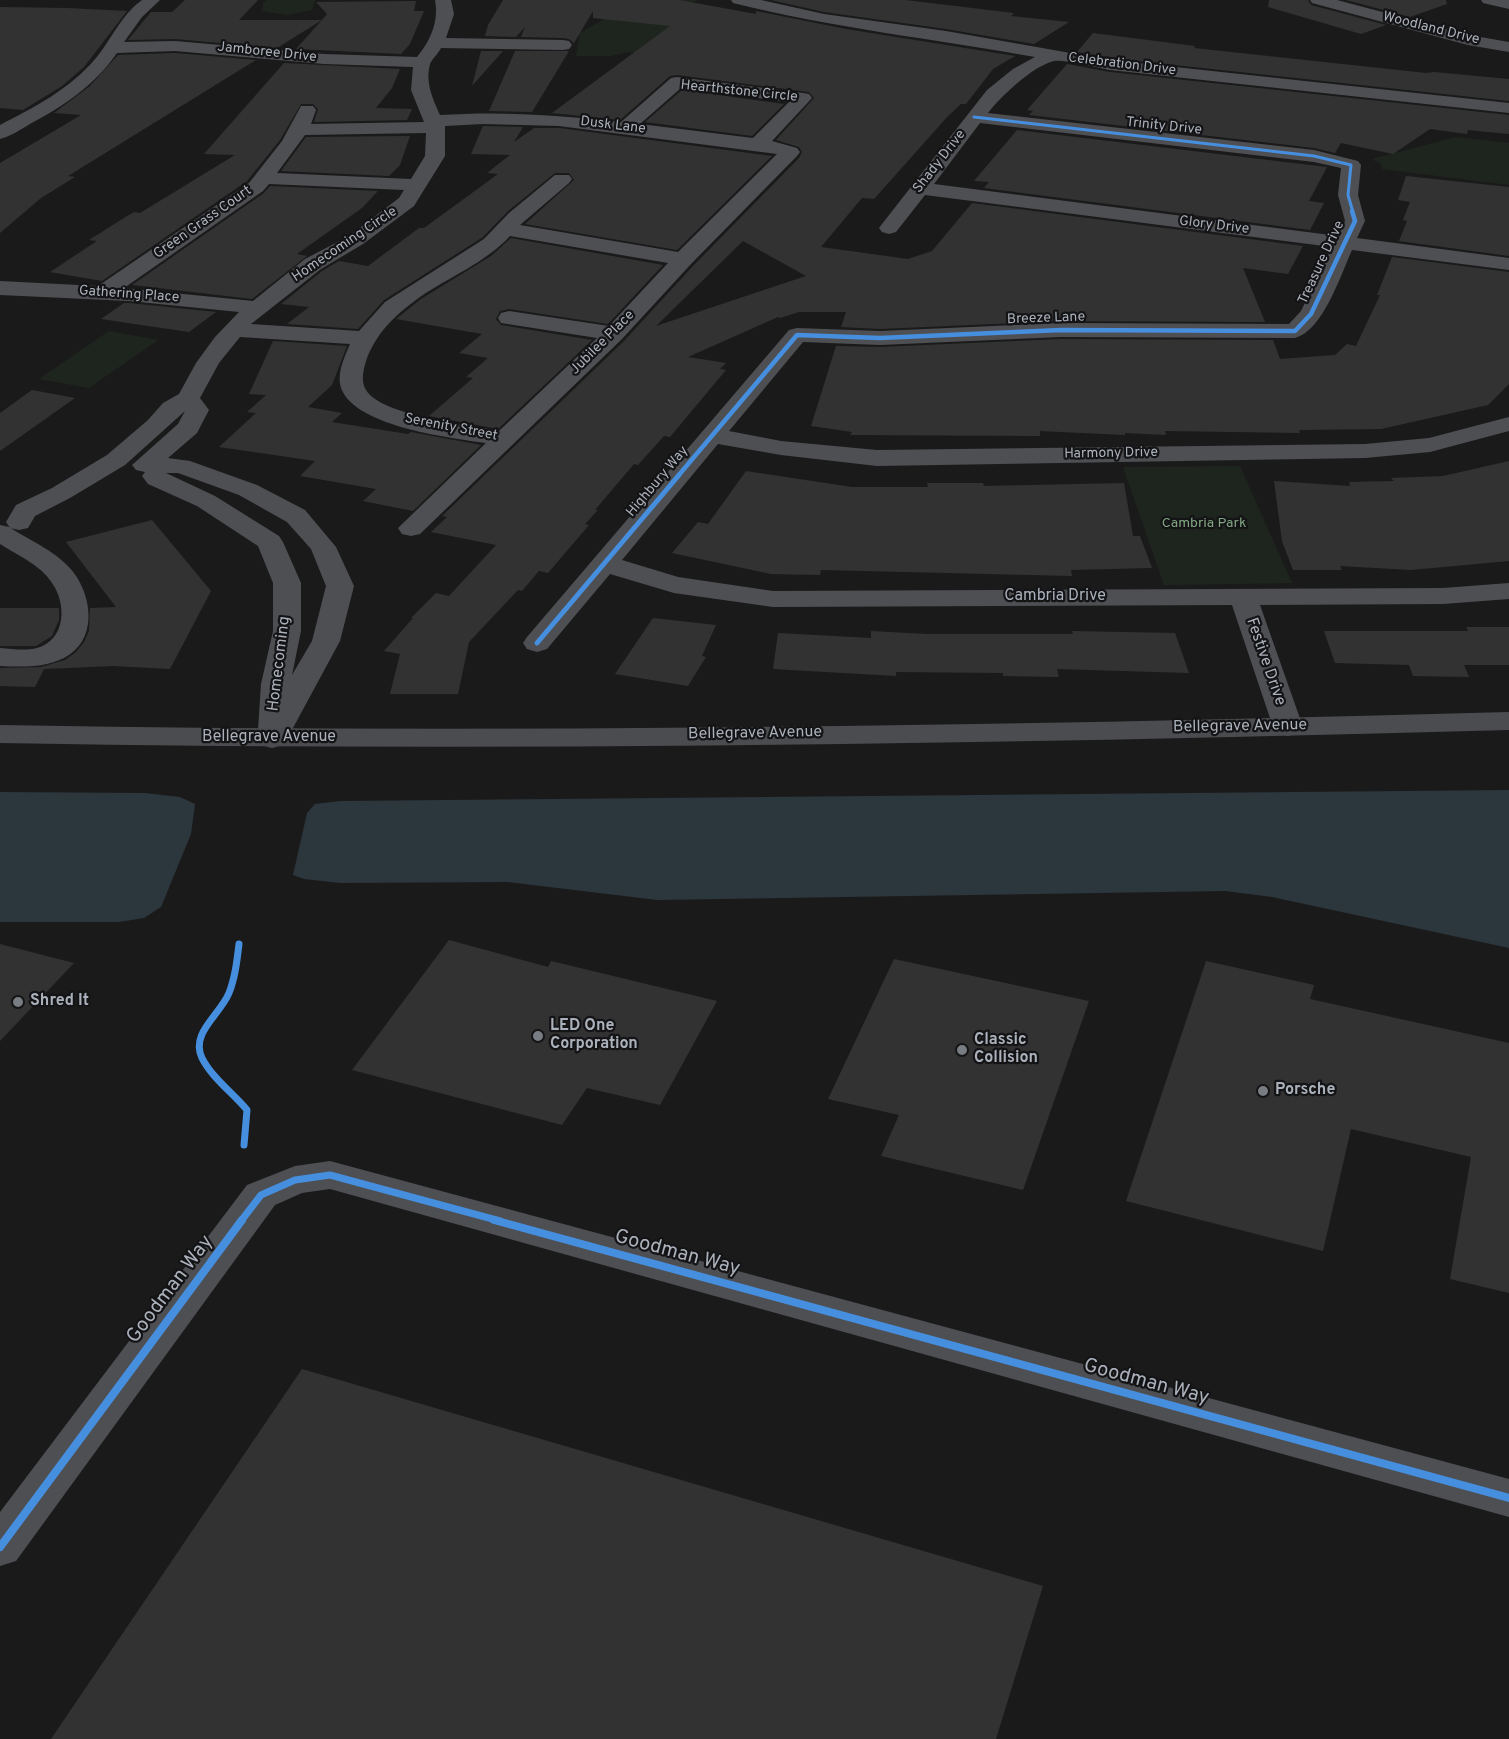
<!DOCTYPE html>
<html>
<head>
<meta charset="utf-8">
<style>
  body { margin:0 }
  canvas { display:block; background:#1a1a1a }
</style>
</head>
<body>
<canvas width="1509" height="1739"></canvas>
<script>
const ctx = document.querySelector('canvas').getContext('2d');
ctx.lineJoin = 'round';
function fill(path, color) { ctx.fillStyle = color; ctx.fill(path, 'evenodd'); }
function strokePath(path, color, width, dash) { ctx.strokeStyle = color; ctx.lineWidth = width; ctx.lineCap = dash ? 'butt' : 'round'; ctx.setLineDash(dash || []); ctx.stroke(path); }
function label(font, color, halo, rows, align = 'center') {
  ctx.font = font + ' Overpass,sans-serif'; ctx.lineWidth = 4.5; ctx.setLineDash([]); ctx.textBaseline = 'middle'; ctx.strokeStyle = halo; ctx.fillStyle = color; for (const [text, x, y, turn = 0] of rows) {
    ctx.save(); ctx.translate(x, y); ctx.rotate((+turn || 0) * Math.PI / 180); ctx.textAlign = isNaN(turn) ? turn : align; if (halo) ctx.strokeText(text, 0, 0); ctx.fillText(text, 0, 0); ctx.restore();
  }
}
const green = new Path2D(`
  M267,0H315L312,10L287,15L262,11L263,3Z
  M638,0H698L661,22L841,75L628,52L610,56H576L580,33Z
  M1456,137L1509,143V185L1382,169L1381,164L1372,159Z
  M109,331L158,340L89,388L39,379Z
  M1240,466L1292,583L1164,585L1123,467Z`);
const water = new Path2D(`
  M1509,790V948L1272,897L1225,891L657,900L508,882L340,883L304,879L293,875L307,813L315,804L340,801Z
  M0,792L145,793L180,797L195,804L191,834L161,907L144,918L119,922H0Z`);
const building = new Path2D(`
  M185,0H258L239,20H322L327,14L316,2L416,1L414,11H424L410,44L401,54L296,49L322,20L277,48L175,39L128,40L151,12H172Z
  M503,0H679L756,14V11L846,29L1015,56L993,69L966,104H961L948,116L874,199L862,198L821,247L908,259L932,251L972,203L1303,246L1288,274L1243,268L1265,322L1061,321L880,329L841,327L846,312H799L780,318L778,317L688,357L726,363L720,369L726,370L670,437L664,436L638,465L634,464L595,510H598L585,524L589,525L548,573L539,571L522,591L518,590L469,642L458,694H390L400,654L384,651L413,618H411L436,593L449,596L496,545L431,532L447,517L442,516L624,341L693,266L799,158L802,152L799,147L776,140L814,98L809,92L677,75L670,76L620,120L552,113L670,26L593,18V11L574,43L569,39L563,38L521,37L525,27L516,37L485,36L488,25ZM743,241L806,276L656,326Z
  M771,0H905L1014,13L1011,16L1069,22L1034,44L946,29L824,12Z
  M1269,0H1308L1311,5L1386,25L1361,34L1268,7Z
  M1346,0H1446L1447,4L1410,17Z
  M0,7L67,8L127,11L84,67L62,86L23,110L0,108Z
  M1093,33L1195,46L1194,48L1426,73L1434,72L1509,79V101L1110,58L1077,52Z
  M481,51H503L472,86Z
  M515,51H569L532,112L489,111Z
  M175,53L256,60L68,176L75,177L41,198L0,233V163L81,115L54,113L90,86L118,55Z
  M284,63L400,69L392,88L376,108L412,109L407,120L314,122L318,109L313,104H301L280,140L247,181L102,281L50,272L97,241L89,240L124,218L134,212L140,213L235,155L204,154Z
  M1067,64L1110,72L1509,115V134L1468,130L1467,134L1430,129L1393,154L1341,143L1335,153L1314,148L1029,115L1033,111L1027,110Z
  M682,90L784,104L752,136L645,122Z
  M483,126L523,127L514,142L534,128H559L772,156L677,250L525,224L574,180L569,173H555L508,211L483,237L384,300L358,329L287,324L309,307L281,304L322,271L339,261L368,266L419,228H424L498,174L487,173L510,155L471,154Z
  M1017,130L1327,167L1309,201L1324,203L1310,230L984,188L989,182L974,181Z
  M410,136L400,165L389,176L281,171L306,137Z
  M1406,176L1509,187V256L1399,241L1407,221L1403,220L1410,202L1398,200Z
  M270,186L378,191L362,208L297,254L307,256L252,299L132,285L264,193Z
  M511,238L663,265L608,324L509,309L500,311L496,319L501,325L592,340L498,429L429,416L473,378L466,377L488,358L459,353L482,334L396,319L421,299L491,256Z
  M1392,257L1509,272V384L1488,405L1381,429L1299,430L1300,433L1165,431L1166,435L1125,433V435L1040,431V436L850,435L852,432L811,426L836,346L880,347L1061,339L1273,340L1280,359L1335,355L1347,344L1356,346L1380,295H1377Z
  M124,303H129L216,312L189,332L101,319Z
  M273,341L347,346L332,385L308,407L342,413L332,422L408,434L411,432L481,445L413,511L363,501L376,489L300,476L315,461L219,447L256,413L247,412L266,395L249,394Z
  M32,390L75,398L0,451V413Z
  M1509,461V561L1411,570L1340,566L1342,570H1293L1282,541L1274,481L1350,486L1349,482L1394,481L1391,478L1443,476Z
  M746,471L852,487H928L927,483H983L984,486L1124,483L1133,536H1140L1152,568L1071,570L1072,576L821,570L820,575L771,574L672,553L698,522L708,524Z
  M152,520L211,591L170,669L113,666L44,669L35,687L0,686V668L41,667L65,660L76,652L84,642L89,631L90,608L116,607L66,542Z
  M0,608H59V620L52,636L36,646H0Z
  M653,618L716,625L702,656L706,657L688,686L615,674Z
  M1466,627H1509V665H1464L1469,677L1413,676L1409,665L1335,663L1324,631H1468Z
  M871,631L927,634H1073L1072,631L1175,633L1189,673L1057,669L1059,677L1003,676V673L896,672V676L773,669L778,633L871,638Z
  M449,940L548,967L551,961L717,1001L660,1105L587,1088L562,1125L352,1070Z
  M0,944L74,963L0,1041Z
  M894,959L1089,1001L1023,1190L881,1156L899,1115L828,1099Z
  M1206,961L1314,985L1310,999L1509,1043V1293L1450,1279L1471,1157L1351,1129L1323,1251L1126,1201Z
  M302,1369L1043,1586L996,1739H51Z`);
const minor = new Path2D(`
  M142,0H160L142,17L124,42L175,41L324,54L417,57C431,40 439,21 435,0H451L454,14L446,38L563,40L569,41L572,45L569,49L563,50L441,48C438,54 432,59 430,64C425,83 433,99 440,115C501,111 560,115 621,122L671,78L677,77L803,93L809,94L812,98L772,141L797,148L800,152L797,156L691,264L622,339L420,534L411,536L402,534L398,528L486,443C451,438 348,426 340,384C338,370 345,356 350,344L240,337L219,363L200,398L209,410L197,433L168,458L190,461L257,485L305,510L336,547L354,586L340,641L287,739L283,745L272,748L261,745L257,739L260,733L258,730L261,684L273,631V583L258,546L197,506L148,484L142,476L145,472L136,470L132,465L178,424L185,411L125,465L70,498L35,516L28,528L19,530L10,528L6,522L16,505L52,488L107,455L148,420L163,403L179,394L196,363L215,337L239,312L129,301L0,295V281L98,286L249,183L282,141L301,106H313L316,110L311,124L424,122L411,90L413,67L324,64L175,51L117,53C95,85 64,106 30,124C20,130 11,136 0,139V125C35,107 70,89 96,58C111,40 121,15 142,0ZM681,88L789,102L753,138L640,124ZM483,124L559,126L777,154L678,252L520,225L569,183L572,179L569,175H555L509,213L484,239L385,302L359,331L251,324L321,269L363,244L414,206L445,156V126ZM426,133L425,156L411,179L277,173L305,135ZM269,184L404,190L399,198L349,236L305,259L253,301L124,288L263,191ZM510,236L668,263L609,326L509,311L501,313L498,318L501,323L597,338L499,431C469,425 382,416 366,390C360,381 364,367 367,358C378,331 396,314 420,297C449,277 485,263 510,236ZM166,473H178L239,495L287,522L311,549L326,586L312,641L292,675L301,631V583L283,542L279,536L215,496Z
  M731,0H761L824,14L946,31L1110,60L1509,103V113L1110,70C1099,68 1063,59 1054,61C1033,66 1001,96 988,113L1314,150L1358,161L1361,165L1358,195L1365,221L1357,238L1509,258V270L1352,250C1341,274 1323,331 1295,338L1061,337L880,345L803,342L729,431L781,441L877,450L1365,444L1429,438L1509,417V431L1430,452L1365,458L877,466L781,455L718,444L622,560L678,577L773,591L1443,588L1509,583V599L1443,604L1260,605L1303,727L1299,733L1288,736L1277,733L1273,727L1232,605L773,607L674,593L610,574L547,649L537,652L527,649L523,643L527,637L789,330L797,328L880,331L1061,323L1289,324L1301,311L1332,247L925,195L896,232L889,234L882,232L879,228L882,224L987,90L1013,69L1035,57C935,39 833,28 733,3ZM980,123L1314,162L1341,168L1338,195L1345,221L1338,236L934,184Z
  M1310,0H1337L1469,35L1509,42V52L1468,45L1312,3Z
  M1481,0H1509V9L1483,3Z
  M0,525L9,527C31,541 58,552 74,573C93,599 97,641 64,658C44,668 21,667 0,666V648C12,649 26,651 37,648C66,640 67,604 52,583C41,565 17,555 0,544Z
  M330,1161L1509,1479V1517L330,1189L302,1193L275,1205L16,1561L0,1566V1512L247,1185L295,1166Z`);
const major = new Path2D(`
  M1509,712V730C1006,744 503,752 0,743V725C503,734 1006,726 1509,712Z`);
const cyclewayFar4 = new Path2D(`
  M974,117L1314,156L1351,165L1348,195L1353,212`);
const cyclewayFar3 = new Path2D(`
  M678,476L797,335L880,338L1061,330L1295,331L1311,314L1355,221L1352,211`);
const cyclewayFar2 = new Path2D(`
  M537,643L679,475`);
const cyclewayFar1 = new Path2D(`
  M239,944C237,961 235,978 229,993C220,1015 190,1033 202,1058C212,1078 233,1093 247,1110L244,1145
  M241,1221L261,1195L295,1180L330,1175L500,1221`);
const cycleway = new Path2D(`
  M494,1220L1509,1498
  M0,1547L242,1220`);
const markers = [
  [18,1002,6,"#787c83"],
  [538,1036,6,"#787c83"],
  [962,1050,6,"#787c83"],
  [1263,1091,6,"#787c83"]
];
const farStreetnames = [
  ["Woodland Drive",1431,29,14],
  ["Jamboree Drive",267,53,6],
  ["Celebration Drive",1122,65,7],
  ["Hearthstone Circle",739,92,6],
  ["Dusk Lane",613,126,7],
  ["Trinity Drive",1164,127,6],
  ["Shady Drive",940,162,-52],
  ["Green Grass Court",203,223,-35],
  ["Glory Drive",1214,226,7],
  ["Homecoming Circle",345,245,-34],
  ["Treasure Drive",1322,263,-65],
  ["Gathering Place",129,295,4],
  ["Breeze Lane",1046,319,-2],
  ["Jubilee Place",603,343,-45],
  ["Serenity Street",451,428,11],
  ["Harmony Drive",1111,454,-1],
  ["Highbury Way",658,482,-50]
];
const farParknames = [
  ["Cambria Park",1204,524]
];
const streetNames = [
  ["Cambria Drive",1055,597],
  ["Festive Drive",1265,662,71],
  ["Homecoming",280,664,-83],
  ["Bellegrave Avenue",1240,727,-1],
  ["Bellegrave Avenue",755,734,-1],
  ["Bellegrave Avenue",269,738]
];
const poiNames = [
  ["Shred It",30,1002],
  ["LED One",550,1027],
  ["Corporation",550,1045],
  ["Classic",974,1041],
  ["Collision",974,1059],
  ["Porsche",1275,1091]
];
const nearStreetnames = [
  ["Goodman Way",677,1254,15],
  ["Goodman Way",171,1290,-53],
  ["Goodman Way",1146,1383,15]
];
fill(green, '#1e251e');
fill(water, '#2c363d');
fill(building, '#323232');
fill(minor, '#4e4f53');
fill(major, '#4b4c4f');
strokePath(cyclewayFar4, '#468fdf', 3);
strokePath(cyclewayFar3, '#468fdf', 4.5);
strokePath(cyclewayFar2, '#468fdf', 5);
strokePath(cyclewayFar1, '#468fdf', 7);
strokePath(cycleway, '#468fdf', 8);
for (const [x, y, r, color] of markers) { const dot = new Path2D(); dot.arc(x, y, r, 0, 2 * Math.PI); ctx.fillStyle = color; ctx.fill(dot); strokePath(dot, '#141416', 2); }
label('14px', '#abb1bb', '#141416', farStreetnames);
label('14px', '#82a682', '#141416', farParknames);
label('16px', '#abb1bb', '#141416', streetNames);
label('bold 16px', '#abb1bb', '#141416', poiNames, 'left');
label('20px', '#abb1bb', '#141416', nearStreetnames);
</script>
</body>
</html>
